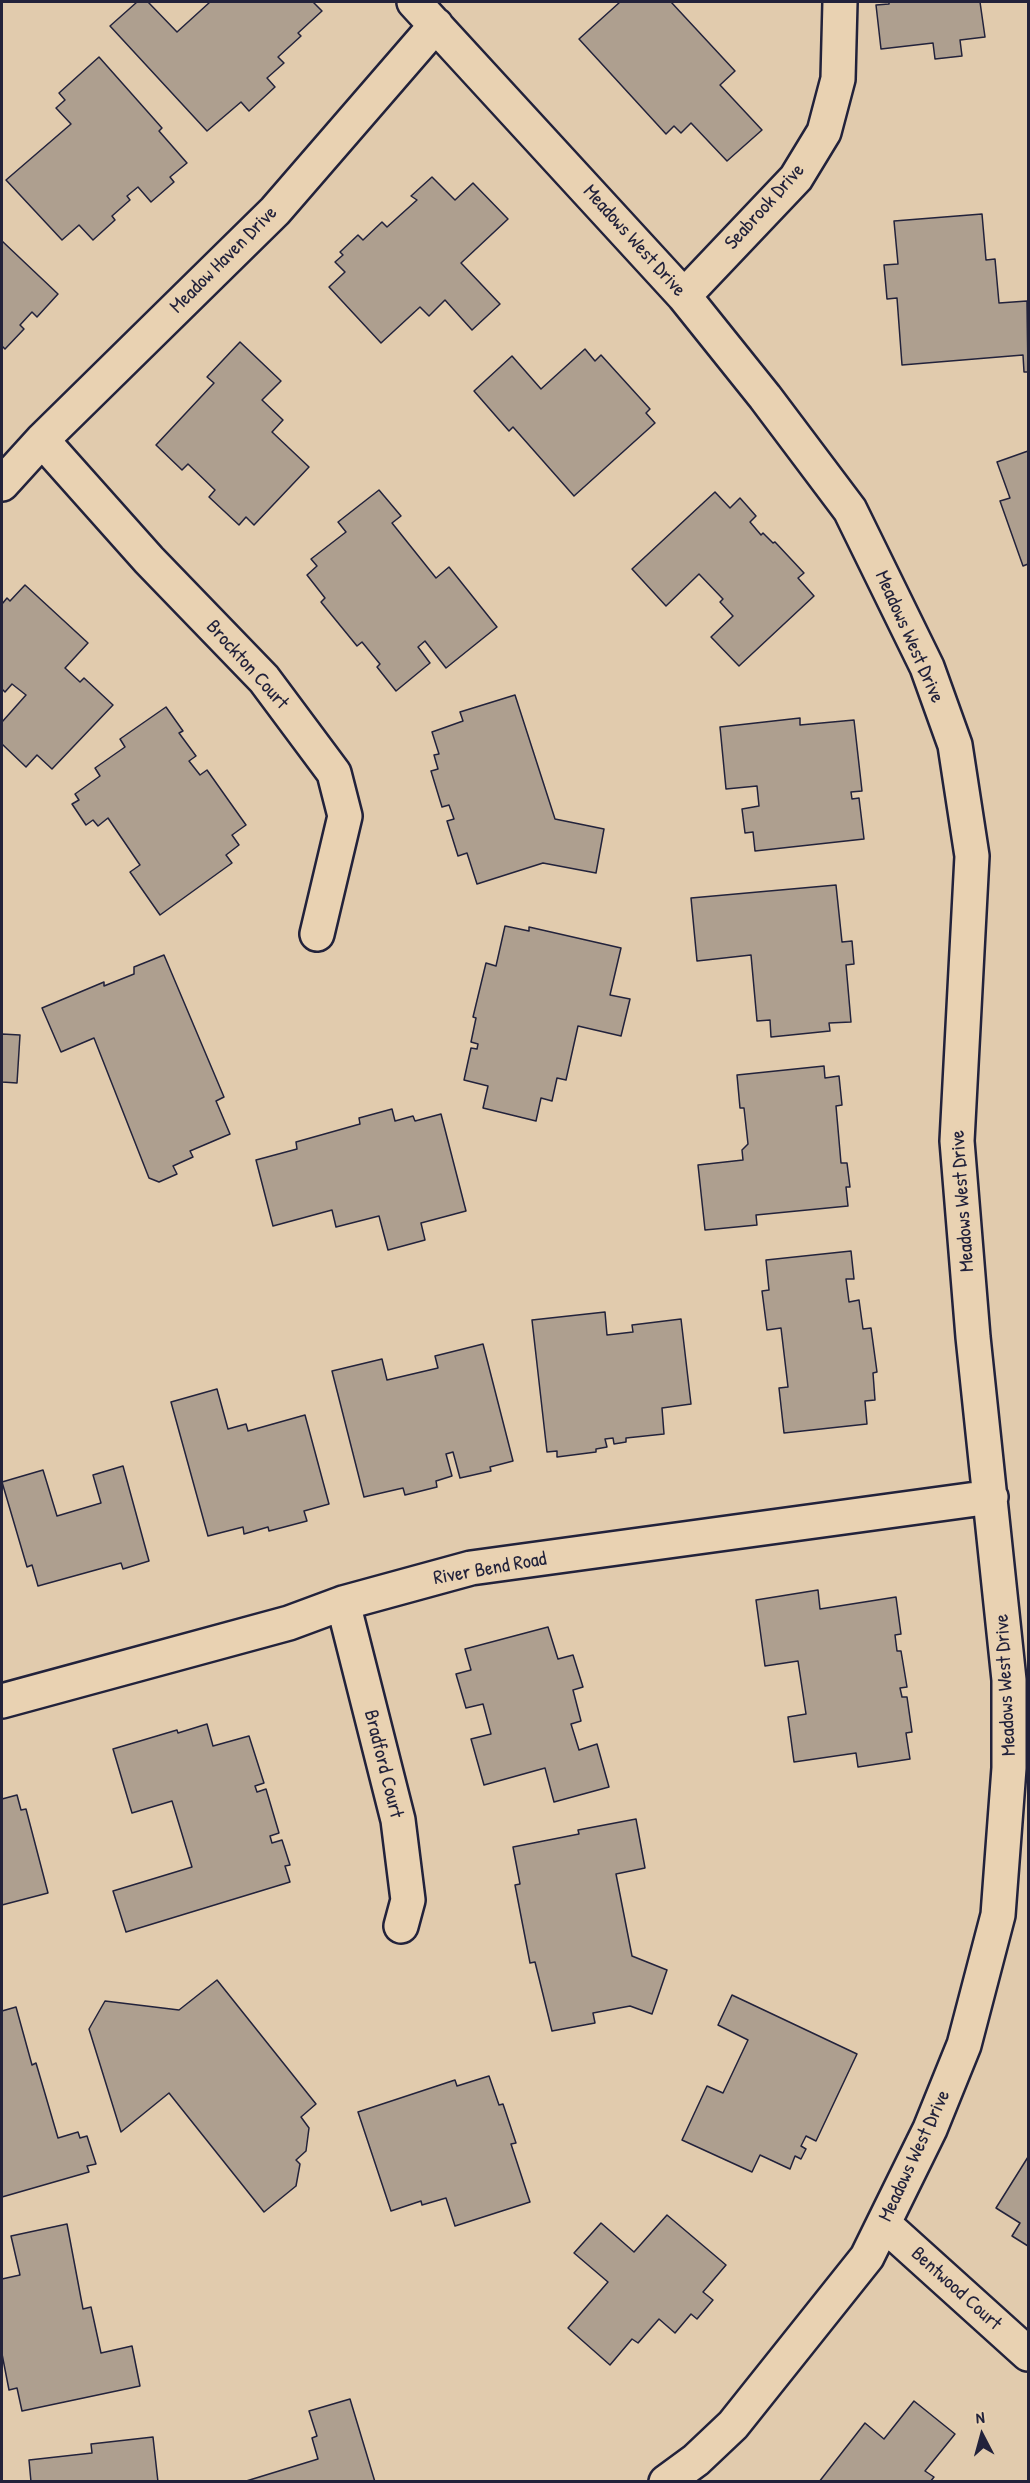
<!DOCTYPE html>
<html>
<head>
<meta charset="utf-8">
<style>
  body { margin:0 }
  #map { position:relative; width:1030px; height:2483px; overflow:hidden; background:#e1cbad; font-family:"Patrick Hand",sans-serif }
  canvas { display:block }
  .frame { position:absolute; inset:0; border:3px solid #22223b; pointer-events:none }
  .north { position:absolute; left:952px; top:2405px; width:60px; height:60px; -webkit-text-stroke:4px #e9d2b2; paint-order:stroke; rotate:354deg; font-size:16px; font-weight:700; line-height:24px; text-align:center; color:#22223b }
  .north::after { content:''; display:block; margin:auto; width:21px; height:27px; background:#22223b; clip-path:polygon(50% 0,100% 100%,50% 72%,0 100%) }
</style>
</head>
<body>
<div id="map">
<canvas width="1030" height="2483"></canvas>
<div class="frame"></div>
<div class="north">N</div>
</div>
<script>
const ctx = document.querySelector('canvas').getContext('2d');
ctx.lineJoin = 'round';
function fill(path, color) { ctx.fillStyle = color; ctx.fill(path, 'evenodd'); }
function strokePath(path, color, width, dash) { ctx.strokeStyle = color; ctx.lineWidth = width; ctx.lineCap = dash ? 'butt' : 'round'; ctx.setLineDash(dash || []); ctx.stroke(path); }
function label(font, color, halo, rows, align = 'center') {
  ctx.font = font + ' "Patrick Hand",sans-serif'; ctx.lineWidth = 4.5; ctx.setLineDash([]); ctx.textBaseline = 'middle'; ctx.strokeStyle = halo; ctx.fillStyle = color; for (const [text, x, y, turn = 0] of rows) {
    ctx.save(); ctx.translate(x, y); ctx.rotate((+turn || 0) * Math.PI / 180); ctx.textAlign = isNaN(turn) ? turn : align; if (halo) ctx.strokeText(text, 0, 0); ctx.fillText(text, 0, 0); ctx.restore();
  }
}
const building = new Path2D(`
  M137,2H148L177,32L210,2H313L322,11L298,33L301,36L278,57L284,63L267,78L275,87L249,111L241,102L207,131L110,26Z
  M620,2H671L735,71L720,85L762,130L727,161L691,123L681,133L674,126L666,134L579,39Z
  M889,2H980L985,37L960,40L962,56L935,59L933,43L881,49L876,5L889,4Z
  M99,57L162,128L159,131L187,163L170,177L174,182L151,202L138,187L127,196L130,200L112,216L115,220L93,240L79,225L62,240L6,180L71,124L56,108L65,100L59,93Z
  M432,177L455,200L473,183L508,219L461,263L500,304L472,330L445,300L429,316L420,307L381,343L329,287L345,272L335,262L343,255L340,252L358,235L363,240L382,222L387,227L417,200L411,196Z
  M982,214L986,260L995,259L999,303L1027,301L1028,372H1024L1023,355L902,365L897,298L887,299L884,265L898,264L894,221Z
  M2,241L58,294L37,317L32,312L20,325L24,329L5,349L2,346Z
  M240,342L281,381L262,400L283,420L272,432L309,467L254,525L246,517L239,525L209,497L215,490L188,464L182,470L156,445L214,383L207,377Z
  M585,349L595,361L601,355L650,409L646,413L655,423L574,496L513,427L509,431L474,391L512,356L541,389Z
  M1028,451V564L1023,566L1000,501L1010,498L997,462Z
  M379,490L401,516L392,523L436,578L449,567L497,627L446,668L425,641L418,647L430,663L396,691L377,667L380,664L362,642L357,646L321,602L325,598L307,575L317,566L311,559L346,532L338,522Z
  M715,492L730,508L740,498L756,516L750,522L761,535L763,533L773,543L775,542L804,573L798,578L814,596L739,666L711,637L733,616L720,602L723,599L699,574L666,606L632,569Z
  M25,585L88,643L65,668L80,682L84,678L113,705L52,769L37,755L26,767L2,744V722L26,695L12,684L5,692L2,689V604L7,598L10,601Z
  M515,695L555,819L604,829L596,873L543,863L477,884L467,853L458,856L447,821L454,819L449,805L442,807L431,771L438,769L434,755L439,754L432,732L463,721L460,712Z
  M166,707L183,731L179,733L196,756L189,761L200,775L207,770L246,825L232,835L239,845L226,855L232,863L160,915L130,872L140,865L108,818L98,826L93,820L86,825L72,804L79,800L75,794L100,776L95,768L125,747L120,739Z
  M800,718V725L854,720L862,791L851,792L852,799L859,798L864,839L755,851L753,832L745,833L742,809L759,806L757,786L726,789L720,727Z
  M836,885L842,942L852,941L854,964L846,965L851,1022L829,1023L830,1031L771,1037L770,1020L757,1021L751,955L697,961L691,898Z
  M505,926L529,931V927L621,948L610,995L630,999L621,1036L578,1026L566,1080L557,1078L552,1101L541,1098L536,1121L483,1108L488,1086L464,1080L471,1048L477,1049L478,1044L471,1042L476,1018L473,1017L486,963L496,966Z
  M164,955L224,1097L216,1101L230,1134L190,1151L193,1157L173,1166L177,1174L159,1182L149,1178L94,1038L61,1052L42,1008L104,982V986L134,974V967Z
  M2,1034L20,1035L17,1083L2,1082Z
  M824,1066L825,1078L839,1076L842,1105L836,1106L841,1163H847L850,1187H846L848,1206L756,1215L757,1225L705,1230L698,1165L743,1160L742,1150L748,1144L744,1108H740L737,1075Z
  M392,1109L395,1121L413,1116L415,1121L441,1114L466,1211L421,1223L425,1240L388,1250L379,1216L336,1227L332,1210L273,1226L256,1160L297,1149L296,1142L360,1124L359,1118Z
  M851,1251L854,1279H846L849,1302L859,1300L863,1329L871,1328L877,1372L873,1373L875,1400L865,1401L867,1424L784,1433L779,1388L788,1387L781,1328L767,1330L762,1291L769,1290L766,1260Z
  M605,1312L607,1335L633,1332L632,1325L681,1319L691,1404L662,1408L664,1434L626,1438V1442L614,1444L613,1438L605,1439L607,1447L596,1449V1452L557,1457V1451L547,1452L532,1320Z
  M483,1344L513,1461L490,1467L491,1471L460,1478L453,1452L446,1454L452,1476L436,1481L437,1487L405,1495L403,1488L364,1497L332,1371L382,1359L387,1380L438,1368L435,1356Z
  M217,1389L228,1429L246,1424L248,1431L305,1415L329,1504L304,1511L307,1521L269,1531L268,1527L244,1534L243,1527L208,1536L171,1402Z
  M123,1466L149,1561L123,1569L121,1563L38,1586L32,1565L27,1567L2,1482L43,1470L57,1516L101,1503L93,1475Z
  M818,1590L820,1609L896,1597L901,1634L895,1635L897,1651H901L907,1687L900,1688L902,1697H907L912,1732L906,1733L910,1759L858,1767L856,1753L794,1762L788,1717L806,1714L798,1661L765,1666L756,1600Z
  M548,1627L558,1659L573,1655L583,1687L573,1690L581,1721L571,1724L579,1750L597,1744L609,1787L554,1802L545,1768L484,1785L471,1739L491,1734L483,1704L466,1708L456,1674L471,1670L465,1649Z
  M207,1724L213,1746L249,1736L264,1783L255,1786L257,1792L266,1789L279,1833L270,1836L272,1843L282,1840L290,1865L285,1866L290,1882L126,1932L113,1891L192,1867L172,1801L132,1813L113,1749L177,1730L178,1733Z
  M17,1795L21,1810L26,1809L48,1893L2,1905V1799Z
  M636,1819L645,1868L616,1874L632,1956L667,1970L652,2014L630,2006L593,2013L595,2023L552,2031L535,1962L530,1963L515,1885L520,1884L513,1847L579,1834L578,1830Z
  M217,1980L316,2104L301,2117L309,2128L306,2151L296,2160L300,2164L296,2186L264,2212L169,2093L121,2132L89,2029L105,2001L179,2010Z
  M732,1995L857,2054L816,2141L806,2136L801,2146L806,2149L801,2159L795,2156L790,2169L760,2155L752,2172L682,2140L707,2086L723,2093L748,2040L718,2025Z
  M16,2007L32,2065L36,2063L58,2138L78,2132L80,2138L87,2136L96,2164L87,2166L89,2172L2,2197V2011Z
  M489,2076L499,2105L503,2104L516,2143L511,2144L530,2202L455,2226L446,2198L422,2205L421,2201L391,2211L358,2112L455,2080L457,2086Z
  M1028,2157V2246L1012,2236L1020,2223L996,2208Z
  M667,2215L726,2265L703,2292L713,2300L697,2319L691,2314L675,2333L659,2319L638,2343L632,2339L610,2365L568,2328L608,2282L574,2253L601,2223L634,2252Z
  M67,2224L83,2309L91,2307L101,2353L132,2346L140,2386L22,2411L17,2388L9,2390L2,2354V2279L20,2275L11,2236Z
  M350,2399L375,2482H243L318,2459L312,2438L317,2436L309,2411Z
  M914,2401L955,2434L925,2471L934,2477L930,2482H819L865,2423L884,2439Z
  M153,2437L158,2482H31L29,2460L92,2453L91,2444Z`);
const minor = new Path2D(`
  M414,2L684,296L765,397L850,510L927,667L955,745L972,856L957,1141L973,1337L1009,1680V1768L998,1915L964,2045L930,2129L867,2257L733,2425L696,2460L666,2482
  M684,296L796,178L824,132L838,79L840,2
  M42,440L149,560L264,679L334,773L345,816L317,934
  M2,484L42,440L275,211L436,25
  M343,1603L398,1820L408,1900L401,1926
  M2,1701L289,1623L343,1603L471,1568L991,1497
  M884,2224L1028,2354`);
const streetNames = [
  ["Seabrook Drive",765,207,-48],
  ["Meadows West Drive",634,241,48],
  ["Meadow Haven Drive",224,260,-45],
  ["Meadows West Drive",909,637,66],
  ["Brockton Court",247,665,48],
  ["Meadows West Drive",963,1201,-94],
  ["River Bend Road",490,1569,-10],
  ["Meadows West Drive",1006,1685,-93],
  ["Bradford Court",383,1764,76],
  ["Meadows West Drive",915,2156,-65],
  ["Bentwood Court",956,2289,42]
];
fill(building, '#ae9f8f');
strokePath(building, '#22223b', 1.5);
strokePath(minor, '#22223b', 38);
strokePath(minor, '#e9d2b2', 33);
label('20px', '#22223b', '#e9d2b2', streetNames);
</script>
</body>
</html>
